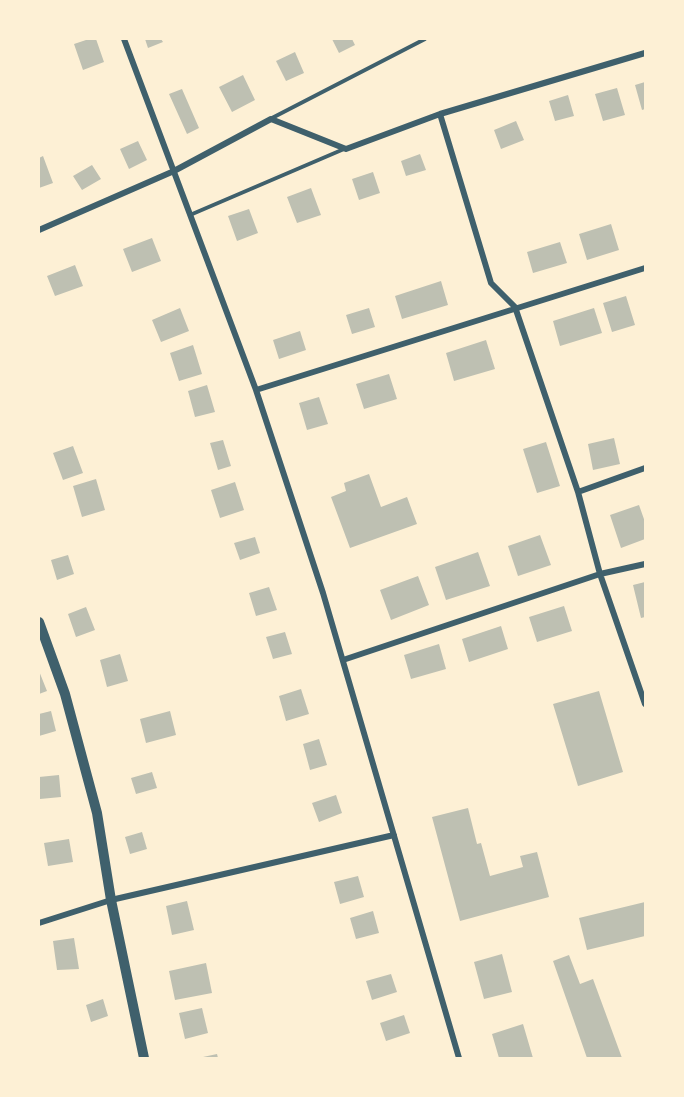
<!DOCTYPE html>
<html>
<head>
<meta charset="utf-8">
<style>
  body { margin:0 }
  #map { position:relative; width:684px; height:1097px; overflow:hidden; background:#fdf0d5; font-family:Raleway,sans-serif }
  canvas { display:block }
  .frame { position:absolute; inset:0; border:40px solid #fdf0d5; pointer-events:none }
</style>
</head>
<body>
<div id="map">
<canvas width="684" height="1097"></canvas>
<div class="frame"></div>
</div>
<script>
const ctx = document.querySelector('canvas').getContext('2d');
ctx.lineJoin = 'round';
function fill(path, color) { ctx.fillStyle = color; ctx.fill(path, 'evenodd'); }
function strokePath(path, color, width, dash) { ctx.strokeStyle = color; ctx.lineWidth = width; ctx.lineCap = dash ? 'butt' : 'round'; ctx.setLineDash(dash || []); ctx.stroke(path); }
const building = new Path2D(`
  M89,39H96L104,62L83,70L74,44Z
  M145,39H161L163,42L148,48Z
  M332,39H352L355,45L339,53Z
  M295,52L304,73L286,81L276,61Z
  M243,75L255,100L232,112L219,87Z
  M645,82V109L642,110L635,85Z
  M617,88L625,115L603,121L595,94Z
  M182,89L199,128L187,134L169,94Z
  M568,95L574,116L555,121L549,101Z
  M516,121L524,140L501,149L494,130Z
  M138,141L147,160L129,169L120,149Z
  M420,154L426,170L406,176L401,161Z
  M43,156L53,183L39,188V158Z
  M92,165L101,179L82,190L73,176Z
  M373,172L380,193L359,200L352,179Z
  M311,188L321,215L297,223L287,197Z
  M249,209L258,233L237,241L228,216Z
  M611,224L619,250L587,260L579,234Z
  M152,238L161,261L132,272L123,249Z
  M560,242L567,263L533,273L527,252Z
  M75,265L83,286L55,296L47,276Z
  M441,281L448,305L402,319L395,296Z
  M626,296L635,325L612,332L603,303Z
  M180,308L189,331L161,342L152,320Z
  M369,308L375,327L352,334L346,315Z
  M594,308L602,333L560,346L553,321Z
  M300,331L306,350L279,359L273,340Z
  M486,340L495,369L454,381L446,353Z
  M193,345L202,374L179,381L170,353Z
  M389,374L397,399L364,409L356,384Z
  M207,385L215,412L195,417L188,391Z
  M319,397L328,424L307,430L299,403Z
  M614,438L620,464L593,470L588,444Z
  M223,440L231,466L218,470L210,443Z
  M546,442L560,486L537,493L523,449Z
  M73,446L83,473L63,480L53,453Z
  M369,474L381,507L407,497L417,524L350,548L331,497L346,491L344,483Z
  M96,479L105,510L82,517L73,486Z
  M235,482L244,510L220,518L211,490Z
  M639,505L645,522V539L621,548L610,515Z
  M540,535L551,565L518,576L508,546Z
  M255,537L260,553L240,560L234,543Z
  M478,552L490,586L446,600L435,567Z
  M68,555L74,574L57,580L51,560Z
  M418,576L429,605L391,620L380,590Z
  M645,582V617L641,618L633,585Z
  M269,587L277,610L256,616L249,593Z
  M564,606L572,631L537,642L529,617Z
  M86,607L95,630L76,637L68,614Z
  M501,626L508,649L469,662L462,639Z
  M285,632L292,654L273,659L266,637Z
  M439,644L446,669L411,679L404,655Z
  M120,654L128,681L107,687L100,660Z
  M39,671L47,691L39,694Z
  M301,689L309,714L286,721L279,696Z
  M599,691L623,772L578,786L553,704Z
  M51,711L56,731L39,736V714Z
  M170,711L176,735L146,743L140,719Z
  M319,739L327,765L310,770L303,744Z
  M152,772L157,788L136,794L131,778Z
  M59,775L61,797L40,799L39,777Z
  M336,795L342,813L319,822L312,803Z
  M468,808L477,844L481,843L490,876L523,867L520,856L537,852L549,897L460,921L432,817Z
  M142,832L147,849L130,854L125,837Z
  M69,839L73,862L48,866L44,843Z
  M358,876L364,897L340,904L334,882Z
  M187,901L194,930L172,935L166,906Z
  M645,902V936L587,950L579,918Z
  M373,911L379,933L356,939L350,918Z
  M74,938L79,969L57,970L53,941Z
  M502,954L512,992L484,999L474,962Z
  M569,955L580,984L593,979L622,1058H587L553,961Z
  M206,963L212,993L175,1000L169,971Z
  M391,974L397,992L372,1000L366,981Z
  M103,999L108,1016L91,1022L86,1005Z
  M202,1008L208,1033L185,1039L179,1013Z
  M404,1015L410,1033L386,1041L380,1023Z
  M523,1024L533,1058H499L492,1034Z
  M217,1054L218,1058H203V1057Z`);
const service = new Path2D(`
  M272,118L425,39
  M190,215L344,149`);
const minor = new Path2D(`
  M124,39L256,390L323,593L459,1058
  M440,114L491,283L515,307L578,492L600,574L645,704
  M39,230L174,171L271,119L346,149L440,114L645,53
  M256,390L645,268
  M578,492L645,468
  M343,660L600,574L645,564
  M39,923L111,900L394,835`);
const tertiary = new Path2D(`
  M39,622L65,694L97,813L111,900L144,1058`);
fill(building, '#bec0b2');
strokePath(service, '#3f606c', 4);
strokePath(minor, '#3f606c', 6);
strokePath(tertiary, '#3f606c', 10);
</script>
</body>
</html>
